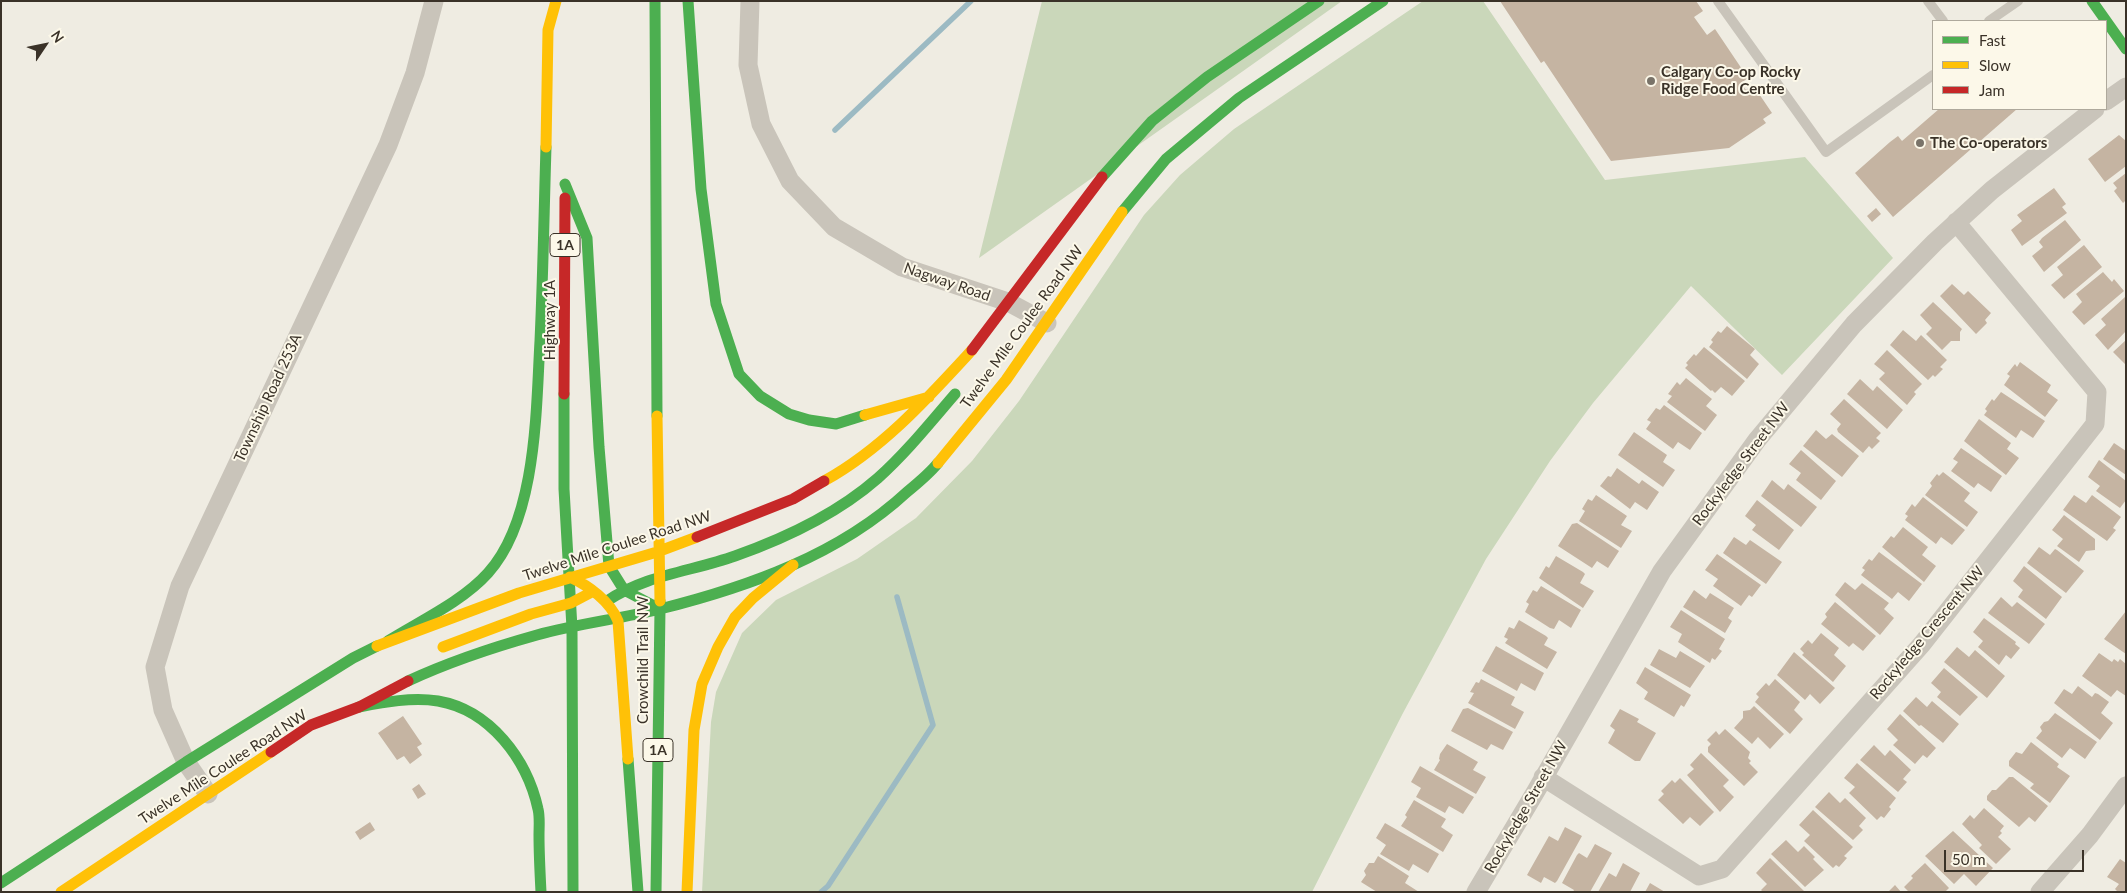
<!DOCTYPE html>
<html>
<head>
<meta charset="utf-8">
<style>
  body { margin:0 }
  #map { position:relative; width:2127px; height:893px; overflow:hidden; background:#efece2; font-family:Lato,sans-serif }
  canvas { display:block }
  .frame { position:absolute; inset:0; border:2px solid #3a3228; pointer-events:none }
  .legend { position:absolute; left:1932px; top:20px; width:175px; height:90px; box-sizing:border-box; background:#fcf8e9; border:1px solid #aea99c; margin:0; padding:6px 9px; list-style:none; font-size:15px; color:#3a3228 }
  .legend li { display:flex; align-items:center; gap:10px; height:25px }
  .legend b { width:25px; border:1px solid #aea99c }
  .north { position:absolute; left:20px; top:20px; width:50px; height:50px; -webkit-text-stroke:4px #fcf8e9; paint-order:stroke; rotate:56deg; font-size:14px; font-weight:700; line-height:20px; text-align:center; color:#3a3228 }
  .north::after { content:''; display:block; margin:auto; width:18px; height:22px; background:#3a3228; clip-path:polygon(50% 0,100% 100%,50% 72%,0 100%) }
  .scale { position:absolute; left:1944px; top:850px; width:140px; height:22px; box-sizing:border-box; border:2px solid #3a3228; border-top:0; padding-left:6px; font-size:15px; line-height:18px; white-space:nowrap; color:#3a3228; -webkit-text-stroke:4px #fcf8e9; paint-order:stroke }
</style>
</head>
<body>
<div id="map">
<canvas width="2127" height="893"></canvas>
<div class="frame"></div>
<ul class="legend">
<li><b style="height:6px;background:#4caf50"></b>Fast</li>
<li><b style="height:6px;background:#ffc107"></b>Slow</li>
<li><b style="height:6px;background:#c62828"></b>Jam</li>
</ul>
<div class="north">N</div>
<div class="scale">50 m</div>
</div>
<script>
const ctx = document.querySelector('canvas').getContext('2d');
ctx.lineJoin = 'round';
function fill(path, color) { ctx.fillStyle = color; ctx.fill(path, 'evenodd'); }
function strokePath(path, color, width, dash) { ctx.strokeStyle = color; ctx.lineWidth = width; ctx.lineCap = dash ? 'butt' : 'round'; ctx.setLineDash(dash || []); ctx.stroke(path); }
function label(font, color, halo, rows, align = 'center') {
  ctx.font = font + ' Lato,sans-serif'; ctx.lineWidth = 4; ctx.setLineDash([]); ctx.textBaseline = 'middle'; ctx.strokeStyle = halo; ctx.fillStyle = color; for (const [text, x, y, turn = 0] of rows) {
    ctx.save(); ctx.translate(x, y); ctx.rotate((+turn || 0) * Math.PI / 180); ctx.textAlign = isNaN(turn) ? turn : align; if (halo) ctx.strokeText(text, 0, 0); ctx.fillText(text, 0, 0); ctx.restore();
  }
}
const green = new Path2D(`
  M1042,1H1342L979,258Z
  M1423,1H1483L1605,180L1805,157L1893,258L1782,375L1691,286L1593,403L1550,461L1486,559L1403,713L1312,892H702L711,722L716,692L742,633L776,600L857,559L916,518L972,461L1019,401L1144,215L1180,175L1234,129Z`);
const stream = new Path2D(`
  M835,130L971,1
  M821,892L828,886L933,725L897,597`);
const building = new Path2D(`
  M1500,1H1696L1703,11L1694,17L1707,35L1715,29L1748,78L1741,83L1746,90L1753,85L1772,113L1763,119L1766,123L1729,148L1611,161L1544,61L1541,63Z
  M1939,109H2017L1893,217L1855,173L1890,142L1898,136L1902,141Z
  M2119,135L2126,141V166L2105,182L2088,159Z
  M2126,173V200L2123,203L2114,191L2117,188L2113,183Z
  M2054,188L2066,204L2062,207L2067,213L2022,246L2011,230L2022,221L2017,215Z
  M1876,208L1881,214L1872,222L1867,216Z
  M2065,220L2081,240L2044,272L2032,256L2043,247L2039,242L2042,238Z
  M2084,245L2102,267L2064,299L2051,285L2063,275L2057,267Z
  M2103,272L2112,282L2114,279L2124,291L2084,325L2072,312L2082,302L2076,294Z
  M1952,284L1964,295L1968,291L1991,313L1985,320L1987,323L1976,334L1940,296Z
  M2125,297L2126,331L2108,350L2095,335L2106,325L2101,319Z
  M1933,302L1962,329L1960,332V341H1951L1942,350L1926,334L1932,328L1920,315Z
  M1727,326L1755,349L1750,355L1759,364L1747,379L1709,347L1713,342L1711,340L1718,331L1721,333Z
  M1903,330L1916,341L1921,335L1947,360L1940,367L1943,369L1935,377L1933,375L1928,380L1890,345Z
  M2126,340V365L2113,352Z
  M1704,347L1745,381L1732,396L1721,387L1715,393L1712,390L1711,391L1685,368L1688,365L1686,363L1694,354L1696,356Z
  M1887,350L1922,384L1914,392L1916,394L1907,405L1879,379L1885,373L1874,364Z
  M2020,362L2051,385L2047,392L2058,400L2045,417L2004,385L2010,376L2007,374L2015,364L2017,367Z
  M1686,378L1712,399L1706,406L1717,415L1705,431L1667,402L1672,396L1668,394L1677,382L1680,385Z
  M1860,379L1873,391L1877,386L1903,410L1887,429L1847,394Z
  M2001,392L2045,421L2033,438L2021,430L2016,438L1984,415L1987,411L1985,409L1992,399L1994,401Z
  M1844,399L1881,433L1876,438L1880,441L1872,449L1869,446L1863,453L1838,432L1837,429L1841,424L1830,414Z
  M1664,405L1702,433L1690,450L1678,442L1673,449L1646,429L1651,422L1647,420L1656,408L1660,410Z
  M1979,419L2011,443L2007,449L2019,458L2006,475L1964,441Z
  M1816,430L1826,439L1832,434L1859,456L1842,477L1803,446Z
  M1634,432L1667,455L1663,462L1675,470L1663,487L1618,455Z
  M2114,443L2126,451V475L2103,459Z
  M1961,448L2002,476L1991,492L1978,483L1974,488L1951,471L1958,462L1953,459Z
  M1801,450L1836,481L1821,500L1796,480L1801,473L1789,464Z
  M2099,460L2126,481V500L2120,508L2096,491L2100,486L2088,477Z
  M1617,468L1639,484L1642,480L1659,492L1647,510L1635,502L1630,509L1600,486L1608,476L1611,477Z
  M1943,472L1970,493L1964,501L1978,512L1967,527L1925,495L1932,486L1930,483L1937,474L1939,476Z
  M1772,480L1784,490L1788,484L1817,507L1801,527L1761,496Z
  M1596,495L1627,516L1621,525L1632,531L1621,548L1579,521L1585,511L1582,509L1588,499L1592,501Z
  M2074,495L2086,503L2092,495L2121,517L2113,528L2116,530L2107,541L2063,510Z
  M1923,497L1965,530L1952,545L1941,537L1936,544L1905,520L1908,516L1905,514L1912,504L1915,507Z
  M1757,500L1794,530L1779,550L1752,530L1756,525L1745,516Z
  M2064,515L2095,539V550L2086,551L2079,562L2057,546L2063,539L2052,530Z
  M1577,523L1619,551L1608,568L1597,561L1592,568L1558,546L1572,524Z
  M1903,527L1928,547L1922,555L1936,566L1924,582L1882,547L1891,536L1894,538Z
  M1734,537L1746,545L1750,540L1782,562L1766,584L1723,553Z
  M2039,547L2050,555L2055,549L2057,550L2084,571L2066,593L2027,563Z
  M1879,552L1922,584L1909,601L1898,592L1892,599L1861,575L1865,570L1862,568L1869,559L1872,561Z
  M1717,554L1761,585L1752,597L1749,595L1741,606L1716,588L1713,586L1718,579L1705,570Z
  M1556,556L1583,572L1585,574L1580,583L1594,591L1583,608L1539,578L1546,566L1549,568Z
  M2024,566L2062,597L2046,619L2018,597L2023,590L2013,581Z
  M1845,582L1855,590L1862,583L1889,603L1884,609L1894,618L1880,635L1835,595Z
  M1541,586L1581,610L1571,628L1559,620L1554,629L1550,628L1525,612L1529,604L1526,602L1533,590L1537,592Z
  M1694,590L1706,599L1710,593L1734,608L1728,618L1732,621L1725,633L1683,607Z
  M2001,597L2012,607L2017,602L2045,624L2029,644L1988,613Z
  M1835,602L1876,636L1863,651L1853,643L1849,647L1821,624L1827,617L1825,614Z
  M1681,610L1725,639L1719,649L1722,651L1715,660L1712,658L1710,663L1678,642L1682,634L1670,627Z
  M2126,611V654L2104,639Z
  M1984,618L2016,642L2015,644L2020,648L2011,659L2006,655L1999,665L1978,647L1983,641L1973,632Z
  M1519,620L1546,636L1548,638L1544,645L1557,652L1547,669L1505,643L1508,639L1504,637L1509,627L1514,629Z
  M1821,633L1839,648L1834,655L1846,666L1833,682L1802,655L1804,653L1800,649L1808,640L1812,644Z
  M1496,646L1544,673L1535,691L1521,683L1517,691L1482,671Z
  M1957,647L1969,657L1975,650L2005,676L1987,698L1944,662Z
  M1659,649L1676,658L1680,651L1705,666L1690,688L1650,665Z
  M1794,652L1835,688L1820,704L1810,694L1805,700L1777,675Z
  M2099,653L2112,662L2114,659L2118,662L2120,659L2126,664V696L2117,690L2111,697L2082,676Z
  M1645,667L1691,695L1684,707L1681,705L1674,717L1644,699L1648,692L1636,683Z
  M1944,668L1978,697L1960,716L1937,697L1941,692L1931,683Z
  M1481,679L1515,697L1511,705L1524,712L1515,729L1468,703L1474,693L1470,692L1476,682L1479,683Z
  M1775,679L1800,702L1794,710L1803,719L1790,734L1755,702L1759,697L1756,694L1766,683L1769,686Z
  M2078,686L2092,697L2095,693L2098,694L2109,702L2101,713L2113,723L2100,740L2054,703L2064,689L2072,694Z
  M1916,697L1927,707L1932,701L1959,724L1943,743L1921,725L1919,726L1903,711Z
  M1754,706L1784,734L1770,749L1758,737L1752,744L1734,728L1743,718V711L1750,710Z
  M1468,708L1513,732L1503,750L1491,744L1487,750L1451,731L1463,709Z
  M1620,709L1639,719L1637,722L1656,733L1640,761H1635L1608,743L1615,730L1610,726Z
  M2055,713L2097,742L2085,759L2070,748L2062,758L2036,738L2042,731L2040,727L2044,722L2048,721Z
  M1900,714L1936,748L1927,758L1923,755L1915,764L1893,745L1898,740L1887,729Z
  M403,716L422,744L417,747L422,755L410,764L404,756L397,760L378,733Z
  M1725,729L1750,752L1748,758L1751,761L1749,763L1758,772L1744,786L1708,752V747L1711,744L1707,740L1716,731L1719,735Z
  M2031,742L2059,764L2057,767L2070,776L2050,803L2030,788L2034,784L2009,766V761L2016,752L2022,754Z
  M1447,744L1478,762L1473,770L1486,777L1476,794L1434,770L1440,760L1439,759L1440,754Z
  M1874,745L1885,756L1890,750L1911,770L1903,779L1907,782L1898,792L1860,760Z
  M1701,753L1729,780L1723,786L1734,797L1720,812L1687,775L1694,769L1690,765Z
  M1857,763L1896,798L1889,807L1891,809L1884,818L1881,816L1877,820L1849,793L1855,787L1844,778Z
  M1420,766L1474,797L1463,814L1449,806L1445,813L1416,797L1421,788L1411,782Z
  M2009,777H2013L2048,806L2035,822L2029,817L2019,827L1987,800V796L1992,790H1996Z
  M1680,778L1714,812L1700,826L1690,817L1683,824L1658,800L1664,794L1661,791L1672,780L1675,783Z
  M419,784L426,794L418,799L412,789Z
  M1829,792L1840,803L1845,798L1866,818L1859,826L1863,830L1853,840L1815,807Z
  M1414,800L1446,819L1441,827L1453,835L1443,852L1401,826L1407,817L1405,815Z
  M1984,808L2004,826L2000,831L2002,833L1998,837L2011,849L1996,864L1979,848L1982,845L1962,824L1970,815L1974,819Z
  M1813,810L1853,847L1844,856L1847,858L1839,867L1836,865L1833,868L1804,841L1810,835L1799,825Z
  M370,822L375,830L360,840L355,832Z
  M1385,823L1439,854L1428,873L1413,864L1409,871L1380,854L1386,845L1376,838Z
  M1565,827L1582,836L1557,881L1555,883L1544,877L1541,883L1527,875L1549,836L1558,841Z
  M1953,831L1993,868L1976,886L1964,874L1954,884L1925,856Z
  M1786,840L1798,852L1804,846L1815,857L1813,859L1824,870L1805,887L1771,854Z
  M1595,844L1612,853L1590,892H1573L1574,890L1562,883L1577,855L1579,853L1587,858Z
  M1378,856L1409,876L1405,883L1419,892H1377L1361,882L1366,875L1364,871L1369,863H1374Z
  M1770,858L1805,892H1763L1761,890L1767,884L1756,873Z
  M2120,859L2126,863V892H2118L2115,889L2119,884L2107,877Z
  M1623,863L1640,873L1630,892H1598L1609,873L1616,877Z
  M1925,863L1949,888L1945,892H1909L1904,887L1913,878L1911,876Z
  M1650,883L1665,892H1645Z
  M1895,885L1901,892H1888Z`);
const lane = new Path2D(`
  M1718,1L1826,152L1933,75
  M1928,1L1943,21
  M1989,21L2018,1`);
const street = new Path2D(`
  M750,1L748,65L761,124L790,181L834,227L902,267L1008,302L1047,323
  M2106,101L2126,87
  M1543,777L1699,876L1722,869L1922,644L2095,424L2097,392L1956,222
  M208,794L186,762L163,710L155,667L180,586L388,145L415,73L434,1
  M1476,892L1536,791L1662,571L1757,440L1854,324L1935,242L1992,190L2095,109
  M2040,892L2090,835L2126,786`);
const fast = new Path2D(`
  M655,1L657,416
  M688,1L701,189L716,304L739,374L760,396L789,414L809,420L836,424L865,415
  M2092,1L2126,49
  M1102,177L1152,121L1207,77L1319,1
  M565,184L587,238L599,447L609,566L624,590L660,609V601
  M1122,212L1166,159L1239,98L1383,1
  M564,394V489L572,628
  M607,601C645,575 693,571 735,556C786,538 837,514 878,478C906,453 930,423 955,394
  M572,628L573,892
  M388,641C420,621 463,601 488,573C537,519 536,410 540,341C543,276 544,212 546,147
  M408,681C449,662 494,647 537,635C577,624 619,619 660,609C748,587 839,555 907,492C918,483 929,474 938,463
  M359,707C385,702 412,697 438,701C490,710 527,759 538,809C540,817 539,826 539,835C539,854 540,873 541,892
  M628,759L638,892
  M1,883L186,762L353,658L377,646
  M656,892L660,609`);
const slow = new Path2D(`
  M546,147L548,30L556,1
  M865,415L929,397
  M657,416L660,601
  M938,463L1006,380L1122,212
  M824,481C882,449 927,399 972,350
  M570,577C589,586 610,601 618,621L628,759
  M377,646L519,593L657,552L697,537
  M443,647L531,614L571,603L590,593
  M61,892L271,752
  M687,892L694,730L702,684L718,647L735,617L753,598L793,565`);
const jam = new Path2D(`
  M972,350L1102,177
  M564,394L565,198
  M697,537L793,499L824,481
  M271,752L311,725L359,707L408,681`);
const markers = [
  [1651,81,5,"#797369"],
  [1920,143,5,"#797369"]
];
const shields = [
  [565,245,30],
  [658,750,30]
];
const shieldNames = [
  ["1A",565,245],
  ["1A",658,750]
];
const poiNames = [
  ["Calgary Co-op Rocky",1661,72],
  ["Ridge Food Centre",1661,89],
  ["The Co-operators",1930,143]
];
const streetNames = [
  ["Nagway Road",947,282,19],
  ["Highway 1A",550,320,-90],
  ["Twelve Mile Coulee Road NW",1022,327,-54],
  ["Township Road 253A",268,398,-65],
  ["Rockyledge Street NW",1741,464,-53],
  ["Twelve Mile Coulee Road NW",617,546,-18],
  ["Rockyledge Crescent NW",1927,633,-50],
  ["Crowchild Trail NW",643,660,-90],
  ["Twelve Mile Coulee Road NW",223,767,-33],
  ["Rockyledge Street NW",1526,807,-60]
];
fill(green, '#cad7ba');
strokePath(stream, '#9cbac3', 5.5);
fill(building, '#c5b4a2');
strokePath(lane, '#c9c4ba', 10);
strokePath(street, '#c9c4ba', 19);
strokePath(fast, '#4caf50', 11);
strokePath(slow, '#ffc107', 11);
strokePath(jam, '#c62828', 11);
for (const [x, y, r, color] of markers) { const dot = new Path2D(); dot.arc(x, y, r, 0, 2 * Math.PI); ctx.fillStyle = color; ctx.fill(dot); strokePath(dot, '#fcf8e9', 2); }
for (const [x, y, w] of shields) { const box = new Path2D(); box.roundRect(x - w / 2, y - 11.5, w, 23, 4); ctx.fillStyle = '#fcf8e9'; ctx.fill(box); strokePath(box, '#3a3228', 1); }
label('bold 14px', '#3a3228', null, shieldNames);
label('bold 15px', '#3a3228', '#fcf8e9', poiNames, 'left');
label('15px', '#3a3228', '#fcf8e9', streetNames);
</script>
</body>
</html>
